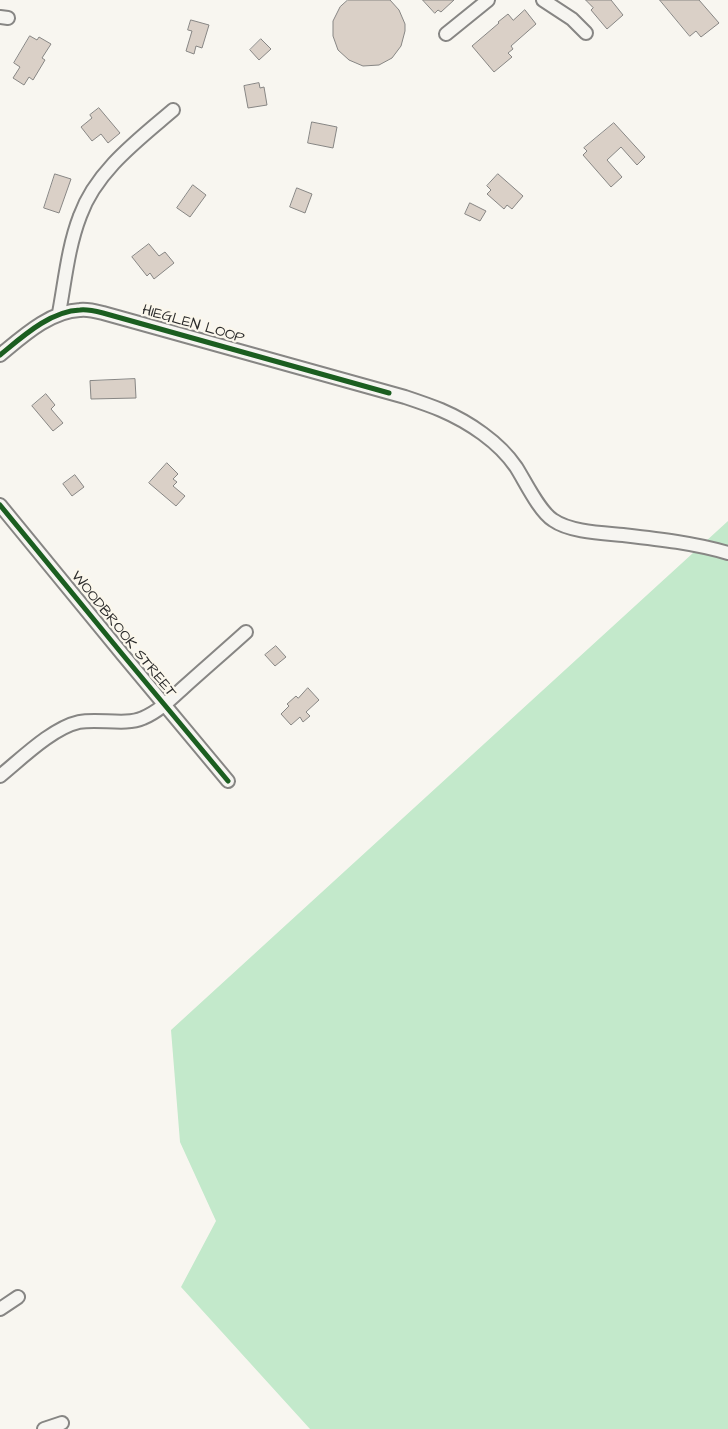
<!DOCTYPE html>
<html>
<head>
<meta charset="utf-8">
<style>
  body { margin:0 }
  canvas { display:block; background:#f8f6f0 }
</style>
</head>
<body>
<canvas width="728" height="1429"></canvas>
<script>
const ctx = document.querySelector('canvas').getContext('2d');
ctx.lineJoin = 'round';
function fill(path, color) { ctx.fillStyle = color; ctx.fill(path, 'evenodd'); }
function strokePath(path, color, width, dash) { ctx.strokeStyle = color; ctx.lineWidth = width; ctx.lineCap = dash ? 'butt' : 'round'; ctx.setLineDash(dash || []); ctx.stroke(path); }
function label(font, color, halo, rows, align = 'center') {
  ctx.font = font + ' "Architects Daughter",sans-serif'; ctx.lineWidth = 4.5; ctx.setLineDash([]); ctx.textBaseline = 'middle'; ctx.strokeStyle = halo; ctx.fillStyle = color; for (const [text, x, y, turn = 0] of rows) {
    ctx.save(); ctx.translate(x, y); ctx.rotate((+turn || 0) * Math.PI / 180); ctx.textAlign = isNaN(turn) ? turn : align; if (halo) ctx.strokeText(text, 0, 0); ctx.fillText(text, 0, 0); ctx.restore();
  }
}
const green = new Path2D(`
  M728,521V1429H310L181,1287L216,1221L180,1142L171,1030Z`);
const building = new Path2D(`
  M348,0H390L399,10L405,24V31L401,46L392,58L379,65L363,66L349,60L338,50L333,36V21L340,7Z
  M423,0H454L441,12L438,10L435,13Z
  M586,0H611L623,15L607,29L591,10L593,8Z
  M660,0H699L719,23L701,37L696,31L690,36Z
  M525,10L536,24L511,46L513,49L508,53L512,57L494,72L472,46L499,23L498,22L508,14L513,20Z
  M191,20L209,25L202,48L196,46L194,54L186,51L192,31L188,30Z
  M30,36L37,40L39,37L51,44L42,58L45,60L33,80L29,77L24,85L13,78L20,67L14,63Z
  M261,39L271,49L259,60L250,50Z
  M259,83L260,88L264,87L267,105L248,108L244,86Z
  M99,108L120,133L108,143L101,134L92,141L81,127L92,118L90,115Z
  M312,122L337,127L333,148L308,143Z
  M614,123L645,157L637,165L621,147L607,160L622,177L611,187L583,155L587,151L584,148Z
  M55,174L71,179L59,213L44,208Z
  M498,174L523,196L512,209L507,205L504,209L487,194L491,190L487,186Z
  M193,185L206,195L190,217L177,208Z
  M297,188L312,194L305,213L290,207Z
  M470,203L486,211L480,221L465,214Z
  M149,244L159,256L165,252L174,263L154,279L150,273L147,276L132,257Z
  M135,379L136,398L91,399L90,381Z
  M46,394L55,405L51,409L63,423L53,431L32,406Z
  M167,463L178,474L173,479L177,482L173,486L185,496L176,506L149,483Z
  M75,475L84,487L72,496L63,484Z
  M276,646L286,657L275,666L265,655Z
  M308,688L319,700L306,712L310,716L303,722L300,717L291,725L281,714L289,706L287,704L296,696L298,698Z`);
const minor = new Path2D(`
  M543,0L572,19L586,33
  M0,17L8,18
  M446,34L488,0
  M59,313C65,281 68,247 80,216C96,171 138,140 173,110
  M0,355C22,337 50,311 80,310C87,309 95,311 103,313L405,397C417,401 429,405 441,410C469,422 499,442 516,467C525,481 539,511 553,520C570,532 602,533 623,535C658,539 694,543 728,553
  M0,505L123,655L228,781
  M0,776C21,759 52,728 79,722C99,718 125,726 143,718C158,712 171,699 183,688C204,669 225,651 246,632
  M0,1309L18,1297
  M44,1429L62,1423`);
const cycleway = new Path2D(`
  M0,355C22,337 50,311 80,310C87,309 95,311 103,313L389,393
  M0,505L123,655L228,781`);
const streetNames = [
  ["HIEGLEN LOOP",193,325,16],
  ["WOODBROOK STREET",123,635,51]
];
fill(green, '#c3e9cb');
fill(building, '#dad0c7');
strokePath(building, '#878684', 1);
strokePath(minor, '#878684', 16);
strokePath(minor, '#f6f5f1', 12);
strokePath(cycleway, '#1b5e20', 5);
label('15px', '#2b2b2b', '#fbf7ec', streetNames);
</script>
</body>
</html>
